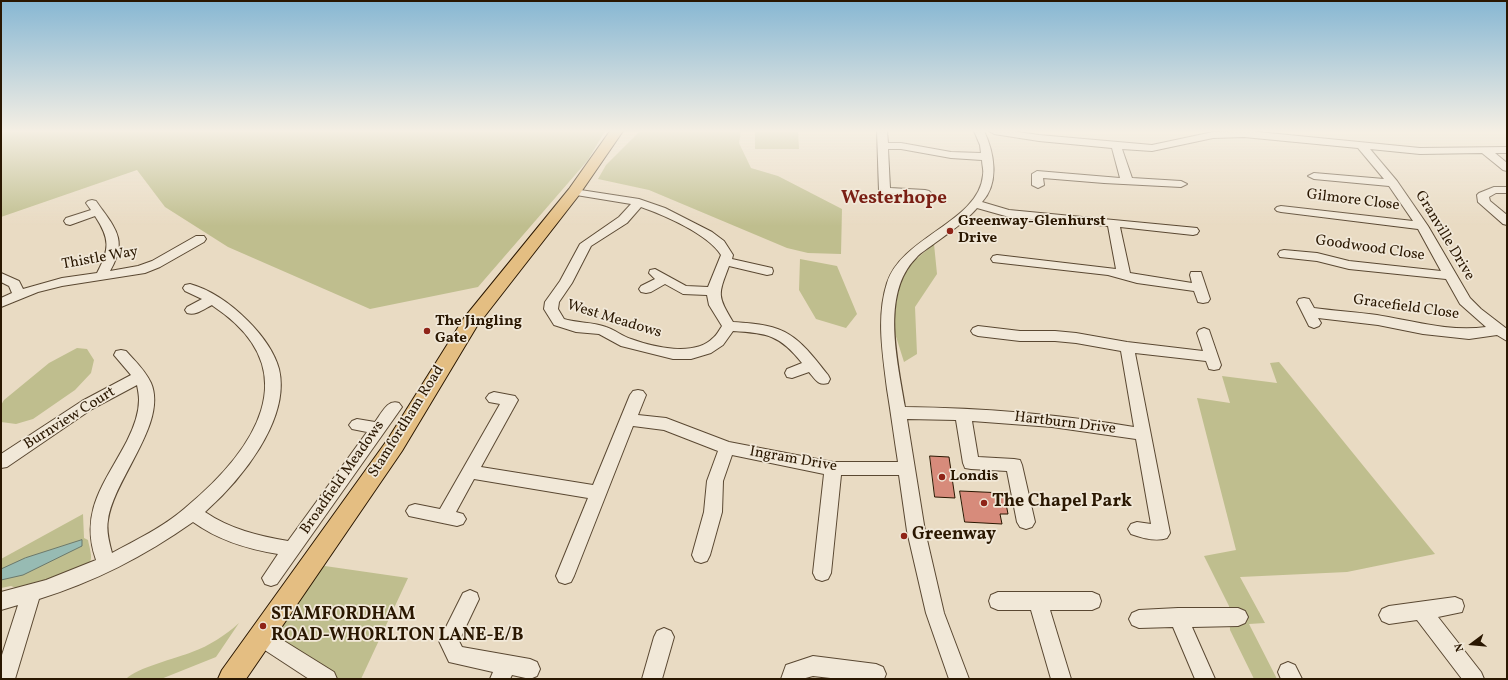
<!DOCTYPE html>
<html>
<head>
<meta charset="utf-8">
<style>
  body { margin:0 }
  #map { position:relative; width:1508px; height:680px; overflow:hidden; background:#e9dbc3; font-family:Vollkorn,serif }
  canvas { display:block }
  .frame { position:absolute; inset:0; border:2px solid #2a1701; pointer-events:none }
  .north { position:absolute; left:1452px; top:624px; width:40px; height:40px; -webkit-text-stroke:3px #f1e8d8; paint-order:stroke; rotate:254deg; font-size:11px; font-weight:700; line-height:16px; text-align:center; color:#2a1701 }
  .north::after { content:''; display:block; margin:auto; width:14px; height:18px; background:#2a1701; clip-path:polygon(50% 0,100% 100%,50% 72%,0 100%) }
</style>
</head>
<body>
<div id="map">
<canvas width="1508" height="680"></canvas>
<div class="frame"></div>
<div class="north">N</div>
</div>
<script>
const ctx = document.querySelector('canvas').getContext('2d');
ctx.lineJoin = 'round';
function fill(path, color) { ctx.fillStyle = color; ctx.fill(path, 'evenodd'); }
function strokePath(path, color, width, dash) { ctx.strokeStyle = color; ctx.lineWidth = width; ctx.lineCap = dash ? 'butt' : 'round'; ctx.setLineDash(dash || []); ctx.stroke(path); }
function label(font, color, halo, rows, align = 'center') {
  ctx.font = font + ' Vollkorn,serif'; ctx.lineWidth = 3.5; ctx.setLineDash([]); ctx.textBaseline = 'middle'; ctx.strokeStyle = halo; ctx.fillStyle = color; for (const [text, x, y, turn = 0] of rows) {
    ctx.save(); ctx.translate(x, y); ctx.rotate((+turn || 0) * Math.PI / 180); ctx.textAlign = isNaN(turn) ? turn : align; if (halo) ctx.strokeText(text, 0, 0); ctx.fillText(text, 0, 0); ctx.restore();
  }
}
const green = new Path2D(`
  M1,131H605L588,160L478,287L370,309L228,247L165,207L137,170L1,217Z
  M640,131H741L739,143L751,168L778,176L842,209L841,254L808,253L787,248L649,190L598,179L606,165Z
  M755,131H798L799,149H755Z
  M934,244L937,274L915,307L917,354L904,362L893,327L898,290L908,266Z
  M800,259L837,266L857,314L846,328L816,319L799,290Z
  M77,348L87,349L94,360L91,373L75,390L33,419L16,424L1,422V405L4,400L49,363Z
  M1279,362L1435,554L1347,572L1240,577L1265,623L1249,624L1277,679H1254L1230,630L1229,606L1204,556L1236,550L1197,398L1230,403L1222,376L1277,383L1270,363Z
  M83,514L84,538L88,540C89,546 93,557 90,562C83,573 29,585 16,588L11,586L1,588V559Z
  M318,565L408,578L361,679H338L277,641L274,631Z
  M239,623L216,657L161,679H126C136,668 177,658 192,652C209,646 226,635 239,623Z`);
const water = new Path2D(`
  M82,540V546L23,575L1,580V569L25,558Z`);
const building = new Path2D(`
  M930,456L949,457L955,498L935,497Z
  M960,491L1004,493L1008,514H1000L1002,524L965,522Z`);
const minor = new Path2D(`
  M877,131H887L888,143H901L951,152L981,153L980,145L974,131H984C994,152 1000,183 982,202L1009,210L1197,228L1199,231L1197,234L1193,235L1120,227L1130,273L1192,283L1190,275L1191,272H1201L1210,299L1208,302L1203,303L1198,302L1194,291L1137,283L1108,275L993,262L991,259L993,256L997,255L1116,269L1108,226L1009,217L977,208C965,222 950,232 935,243C929,248 921,252 916,258C880,294 898,363 905,407C982,408 1058,414 1134,427L1121,351L1076,343L1055,341H1020L978,336L973,334L971,331L973,328L978,326L1020,331H1055L1076,333L1127,342L1203,351L1197,333L1199,330L1204,328L1209,330L1221,365L1219,369L1214,370L1209,369L1206,361L1135,353L1170,533L1167,538C1156,542 1142,538 1131,534L1128,529L1131,524L1137,522L1151,524L1136,439L1052,427L972,421L978,457L1014,459L1020,460L1022,465L1035,522L1032,527L1026,529L1020,527L1017,522L1007,471L971,469L965,468L963,463L956,420L907,419L925,531L944,613L969,679H949L926,613L907,531L899,475H841L831,573L828,579L822,581L816,579L813,573L824,474L732,455L723,481L722,512L710,555L707,561L701,563L695,561L692,555L704,512L707,481L718,451L664,430L633,426L574,576L571,582L565,584L559,582L556,576L588,498L474,479L456,512L463,514L466,519L463,524L457,526L409,516L406,511L409,506L415,504L440,509L500,404L489,402L486,398L489,394L494,392L515,396L518,400L481,467L593,485L630,395L633,391L638,390L643,391L646,395L638,415L666,418L729,442L833,462H898C894,437 891,413 887,389C883,355 876,317 887,283C902,236 979,222 983,175C984,170 982,165 982,160L951,158L901,149H888L890,188L925,190L929,191L931,193L929,195L925,196L881,193L879,191Z
  M989,131H1011L1039,135L1152,145L1213,132L1248,131L1420,148L1507,147V153H1495L1507,163V171L1503,170L1482,153L1420,154L1370,149L1397,181L1428,226L1470,298L1481,309L1507,329V341L1497,335L1469,339L1423,334L1378,325L1318,318L1321,323L1319,326L1314,328L1309,326L1297,302L1299,299L1304,298L1309,299L1314,308C1335,311 1356,312 1377,315C1414,321 1449,332 1486,327L1460,304L1446,279L1349,269L1317,261L1280,257L1278,254L1280,251L1284,250L1317,253L1349,261L1441,271L1418,229L1281,212L1277,211L1275,209L1277,207L1281,206L1413,221L1389,186L1314,179L1308,176L1314,173L1384,179L1358,148L1244,137L1213,138L1152,151L1122,149L1132,178L1181,181L1187,184L1181,187L1104,183L1043,178L1044,185L1038,188L1032,185V174L1037,171L1120,178L1112,148L1039,141L994,134Z
  M1494,187H1507V193H1496L1489,197L1490,201L1507,215V225L1503,224L1478,202L1477,195L1479,193Z
  M574,189L639,199L665,208L712,232L724,241L733,255L732,259L772,268L773,271L772,274L767,275L729,266C718,295 717,295 733,322C787,325 796,334 828,375L830,379L828,383C818,386 815,379 809,372L792,378L787,377L785,373L787,369L802,363C780,335 767,333 733,331L723,345L711,353L691,359H673L621,346L599,334L576,332L554,325L544,309L545,302L560,281L580,244L619,217L631,204L570,194L568,192L570,190ZM641,207C664,215 708,234 721,255L708,287L686,286L655,269L650,270L649,273L655,279L641,286L639,289L641,292L646,293L651,292L665,284L683,294L707,295L709,305L722,326C719,330 717,335 713,338C695,357 653,347 631,339C622,336 615,330 606,327C593,322 577,323 564,319L558,309L559,302L572,283L591,246L627,223Z
  M92,200L96,201C114,227 129,239 110,271L138,266L152,261L196,236H204L206,239L204,242L160,267L145,273L62,286L38,292L1,307V298L12,293L9,286L1,282V273L19,281L23,289L62,278L97,273C110,249 110,239 95,216L70,225L66,224L64,221L66,218L91,210L86,203L88,201Z
  M190,284C212,290 232,305 248,321C261,334 274,351 279,369C291,420 240,481 205,512C230,529 258,536 288,541L367,432L352,429L349,425L352,421L357,419L375,422C382,413 387,399 399,403L402,407L277,584L271,586L265,584L262,578L278,554C247,549 218,540 193,522C145,556 94,582 39,599L15,679H1V658L18,605L1,610V592L46,580L96,560C79,511 105,483 127,441C133,429 139,414 139,400C139,395 138,390 137,385L92,409L7,467L1,468V454L82,401L131,375L114,355L116,351L121,350L126,351C135,361 145,370 151,383C168,423 114,478 108,520C106,530 109,542 112,553C136,540 163,527 184,509C253,452 311,371 213,306L212,305C204,309 196,316 187,313L185,310L187,307L202,299L185,291L183,288L185,285Z
  M470,590L477,593L479,599L459,641L462,647L530,659L537,662L540,669L537,676L530,679L512,675L510,679H490L493,672L449,662L439,641L463,593Z
  M998,592H1092L1099,595L1101,601L1099,607L1092,610H1050L1071,679H1051L1031,610H998L991,607L989,601L991,595Z
  M1455,597L1462,600L1464,606L1462,612L1438,617L1481,672L1484,679H1462L1417,620L1389,624L1382,621L1379,615L1382,609L1389,606Z
  M1178,608H1238L1245,611L1248,617L1245,623L1238,626L1192,627L1215,679H1195L1173,627L1139,628L1132,625L1129,619L1132,613L1139,610Z
  M261,628L268,631L334,672L337,679H309L254,643L251,637L254,631Z
  M664,628L671,631L674,637L662,679H642L654,637L657,631Z
  M813,656L876,664L883,667L886,674L884,679H839L813,676L802,679H781L786,665Z
  M1288,662L1295,665L1302,679H1281L1278,672L1281,665Z`);
const major = new Path2D(`
  M610,131H623L579,195L477,326L402,451L246,679H218L222,670L388,439L464,318L569,189Z`);
const markers = [
  [950,231,4,"#8f2418"],
  [427,331,4,"#8f2418"],
  [942,477,4,"#8f2418"],
  [984,503,4,"#8f2418"],
  [904,536,4,"#8f2418"],
  [263,626,4,"#8f2418"]
];
const streetNames = [
  ["Gilmore Close",1353,201,7],
  ["Granville Drive",1444,236,59],
  ["Goodwood Close",1370,249,8],
  ["Thistle Way",100,259,-10],
  ["Gracefield Close",1406,308,8],
  ["West Meadows",614,320,17],
  ["Burnview Court",70,419,-32],
  ["Stamfordham Road",407,422,-58],
  ["Hartburn Drive",1065,424,7],
  ["Ingram Drive",793,460,10],
  ["Broadfield Meadows",343,478,-55]
];
const poiNames = [
  ["Greenway-Glenhurst",958,222],
  ["Drive",958,239],
  ["The Jingling",435,322],
  ["Gate",435,339],
  ["Londis",950,477]
];
const nearPoinames = [
  ["The Chapel Park",992,503],
  ["Greenway",912,536],
  ["STAMFORDHAM",271,616],
  ["ROAD-WHORLTON LANE-E/B",271,637]
];
const districtNames = [
  ["Westerhope",894,200]
];
fill(green, '#bfbe8e');
fill(water, '#97bbb3');
strokePath(water, '#6b796c', 1);
fill(building, '#d78b7b');
strokePath(building, '#2a1701', 1);
strokePath(minor, '#5a4832', 2);
strokePath(major, '#2a1701', 2);
fill(minor, '#f1e8d8');
fill(major, '#e4be82');
const sky = ctx.createLinearGradient(0, 0, 0, 226);
sky.addColorStop(0, '#87b7d3');
sky.addColorStop(0.58, '#f5efe4');
sky.addColorStop(1, '#f5efe400');
ctx.fillStyle = sky;
ctx.fillRect(0, 0, 1508, 226);
for (const [x, y, r, color] of markers) { const dot = new Path2D(); dot.arc(x, y, r, 0, 2 * Math.PI); ctx.fillStyle = color; ctx.fill(dot); strokePath(dot, '#f1e8d8', 1.5); }
label('15px', '#2a1701', '#f1e8d8', streetNames);
label('bold 15px', '#2a1701', '#f1e8d8', poiNames, 'left');
label('bold 18px', '#2a1701', '#f1e8d8', nearPoinames, 'left');
label('bold 19px', '#7a1f14', '#f1e8d8', districtNames);
</script>
</body>
</html>
